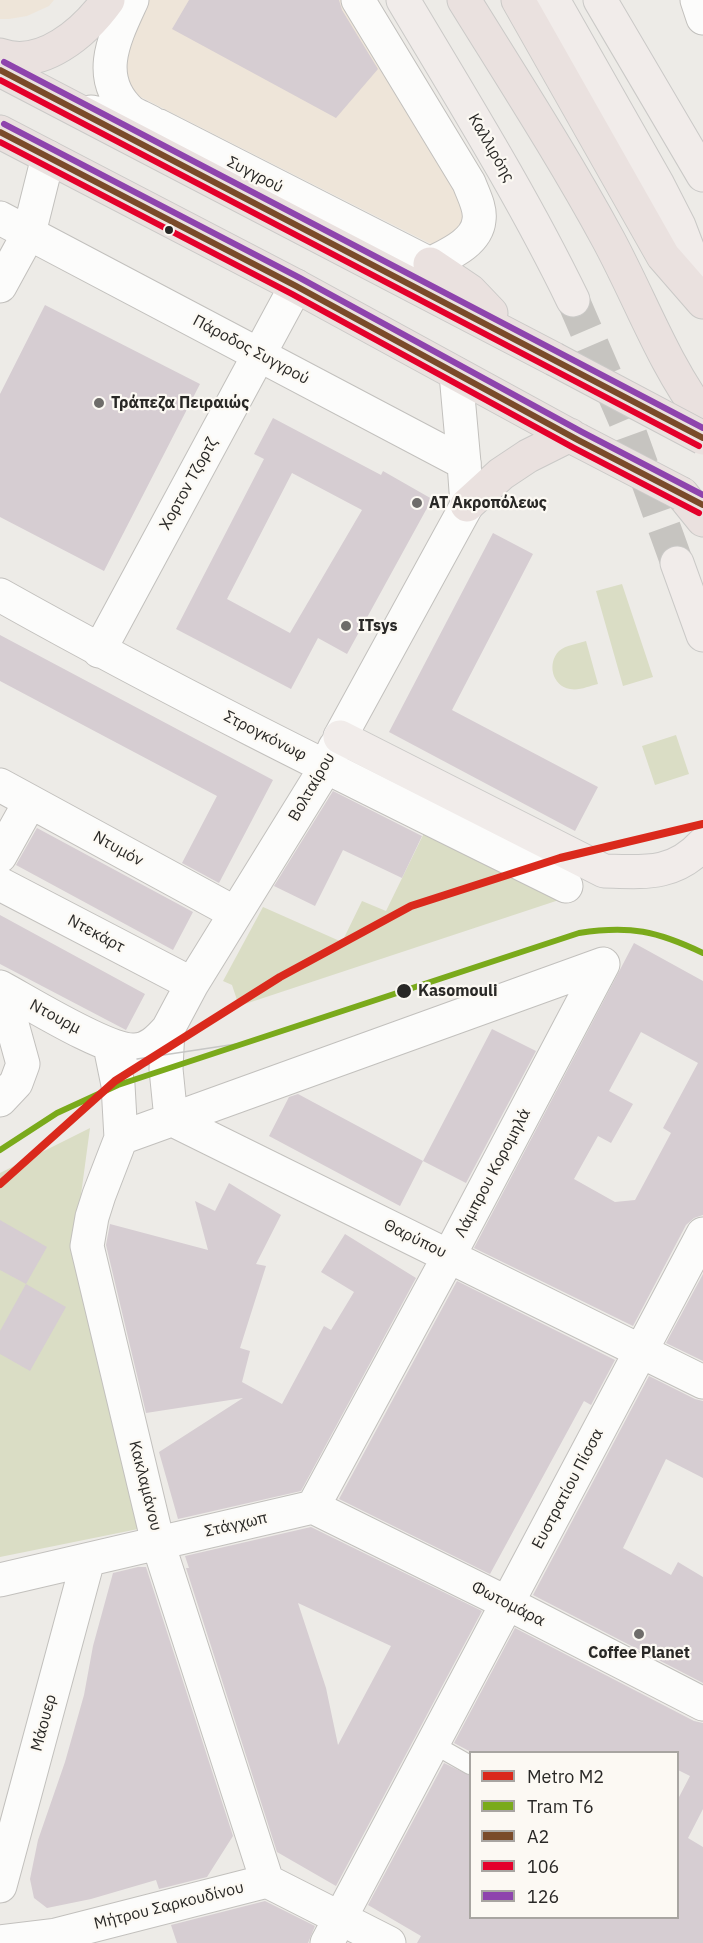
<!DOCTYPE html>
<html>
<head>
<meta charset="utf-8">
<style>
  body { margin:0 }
  #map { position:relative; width:703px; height:1943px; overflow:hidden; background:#edebe7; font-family:"IBM Plex Sans",sans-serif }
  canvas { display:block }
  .legend { position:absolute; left:469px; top:1751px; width:210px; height:168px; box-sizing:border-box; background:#fcf9f3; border:2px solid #a8a5a1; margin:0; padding:8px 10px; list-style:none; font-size:18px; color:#292826 }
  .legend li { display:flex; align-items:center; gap:12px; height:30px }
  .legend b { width:30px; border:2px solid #a8a5a1 }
</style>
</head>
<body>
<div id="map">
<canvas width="703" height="1943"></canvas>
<ul class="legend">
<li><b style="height:8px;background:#da291c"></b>Metro Μ2</li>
<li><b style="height:8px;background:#7aaa1b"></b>Tram Τ6</li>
<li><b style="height:8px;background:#7a4b2a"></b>Α2</li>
<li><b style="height:8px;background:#e4002b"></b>106</li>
<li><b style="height:8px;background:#8e44ad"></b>126</li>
</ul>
</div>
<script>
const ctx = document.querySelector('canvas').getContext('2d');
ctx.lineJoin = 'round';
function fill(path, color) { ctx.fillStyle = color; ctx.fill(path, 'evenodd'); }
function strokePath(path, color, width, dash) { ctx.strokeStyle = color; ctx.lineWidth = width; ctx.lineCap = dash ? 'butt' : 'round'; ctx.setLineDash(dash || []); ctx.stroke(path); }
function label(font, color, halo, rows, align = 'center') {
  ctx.font = font + ' "IBM Plex Sans",sans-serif'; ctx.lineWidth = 4.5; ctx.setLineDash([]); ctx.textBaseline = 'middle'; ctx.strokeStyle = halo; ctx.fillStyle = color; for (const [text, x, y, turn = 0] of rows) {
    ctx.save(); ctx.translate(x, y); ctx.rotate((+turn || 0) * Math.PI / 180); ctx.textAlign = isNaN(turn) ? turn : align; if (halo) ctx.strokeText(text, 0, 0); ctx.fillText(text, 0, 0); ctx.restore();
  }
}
const commercial = new Path2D(`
  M0,0H54L49,6L27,16L9,19H0Z
  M140,0H349L460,188L466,227L433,245L129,91L119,79Z`);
const green = new Path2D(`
  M622,584L653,677L623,686L596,591Z
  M586,641L598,684C589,686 579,691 570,689C552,686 547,663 559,651C566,645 577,644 586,641Z
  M676,735L689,774L655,785L642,746Z
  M425,831L565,898L239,1006L232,985L223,981L263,907L342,942L362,901L386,911Z
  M90,1128L75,1239L148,1527L0,1557V1173Z`);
const building = new Path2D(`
  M189,0H339L342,10L378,69L336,118L172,29Z
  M45,305L200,384L104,571L0,517V394Z
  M273,418L381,475L383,471L432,499L347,654L318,638L291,689L176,629L264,459L254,454ZM292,473L362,510L290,633L227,599Z
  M493,533L533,554L452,710L598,787L575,831L389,732Z
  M0,635L273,780L219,883L182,863L217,796L0,681Z
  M333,791L422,836L402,878L343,850L315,906L274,886Z
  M37,828L193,912L173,950L16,865Z
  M0,915L145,994L126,1030L0,964Z
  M634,943L703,981V1215L694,1218L686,1225L633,1326L474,1248ZM641,1032L698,1063L663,1128L671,1133L635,1200L615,1202L574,1179L598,1136L611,1143L633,1104L609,1091Z
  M492,1029L536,1051L466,1183L423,1161Z
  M298,1094L423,1161L400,1206L269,1136L289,1097Z
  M229,1183L281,1215L256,1264L266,1266L240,1348L250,1351L242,1382L282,1404L324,1326L331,1330L354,1292L321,1272L345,1234L416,1278L301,1491L178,1519L159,1452L243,1398L146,1413L106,1245L110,1224L208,1250L195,1201L215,1211Z
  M0,1220L47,1247L26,1284L0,1270Z
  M703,1274V1361L666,1343Z
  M457,1281L615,1360L591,1405L584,1401L490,1574L339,1499Z
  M26,1284L66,1307L30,1371L0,1354V1331Z
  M649,1376L695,1399L703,1401V1478L666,1459L623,1548L671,1575L678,1562L703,1577V1683L533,1595Z
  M311,1527L482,1611L336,1886L277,1852L186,1568H189L185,1556ZM298,1603L391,1646L338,1745L326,1688Z
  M138,1567H146L233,1836L207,1877L159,1889L156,1880L91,1899L47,1908L34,1898L30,1879L38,1840L65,1762L84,1695L93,1646L113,1573Z
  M515,1628L694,1721L703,1723V1809L688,1838L703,1847V1943H417L421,1936L368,1905L444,1763L471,1776V1917H678V1799L690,1776L678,1770V1752H471L454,1743Z
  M265,1901L315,1926L308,1943H177L171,1925Z`);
const primaryTunnel = new Path2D(`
  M573,300L629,430L677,563`);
const lane = new Path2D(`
  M433,1744L470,1765`);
const street = new Path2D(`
  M132,0C115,37 93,78 131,112C137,116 146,119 152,123
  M697,0L703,18
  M91,112L159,126L430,264C447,255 477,243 479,220C481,208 473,194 469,183L358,0
  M0,286L29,233L48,157
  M456,374L464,463
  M0,595C185,699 376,792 566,886
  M99,651L296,286
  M0,785L235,913
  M0,856L30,802
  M0,884L192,984
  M0,987C28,1002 106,1051 134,1050C149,1050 159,1039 168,1029
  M110,1046L118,1085L121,1138L99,1195L92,1217L87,1246L158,1543L267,1881
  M0,1100L16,1083L23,1064L2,988
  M171,1119L703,1382
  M171,1119L166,1069L168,1029L192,984L326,767L335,747
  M121,1138L603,964
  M313,1507L449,1256L603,964
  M313,1507L507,1603L703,1704
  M0,1580L313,1507
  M267,1881L389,1943
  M0,1886L88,1560
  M0,1942L56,1935L267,1881
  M327,1943L703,1234`);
const secondary = new Path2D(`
  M0,218L464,463L467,505L340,737`);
const primary = new Path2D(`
  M403,0C462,99 523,197 573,300
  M553,0L658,185L679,226L703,289
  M600,0L703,175
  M677,563L703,635
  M340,737L604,871C644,872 674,876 703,844`);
const highway = new Path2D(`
  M464,0C513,79 564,158 608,239C640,298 663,363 703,416
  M518,0L663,256L703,302
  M0,55C42,70 85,32 108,0
  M0,70L554,359
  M0,132L296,286L578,440
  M430,264L470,291L491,313
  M682,494L703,520
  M467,505L501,474L528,456L570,435`);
const tram = new Path2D(`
  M137,1059L256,1041`);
const highwayBridge = new Path2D(`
  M554,359L703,438
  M578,440L682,494`);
const bus1 = new Path2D(`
  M0,70L703,438
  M0,132L296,286L578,440L703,505`);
const bus2 = new Path2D(`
  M0,80L699,446
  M0,142L292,294L574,448L699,513`);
const bus3 = new Path2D(`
  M4,62L703,428
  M4,124L300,278L582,432L703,495`);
const tram1 = new Path2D(`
  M0,1150L57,1113L118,1085L579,933C630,925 657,931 703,953`);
const metro1 = new Path2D(`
  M0,1184L115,1081L280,977L411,906L560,858L703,824`);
const markers = [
  [169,230,5,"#292826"],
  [99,403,6,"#6e6c6a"],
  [417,503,6,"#6e6c6a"],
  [346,626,6,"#6e6c6a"],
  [404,991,8,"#292826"],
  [639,1634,6,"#6e6c6a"]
];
const streetNames = [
  ["Καλλιρόης",491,148,60],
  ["Συγγρού",255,175,27],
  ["Πάροδος Συγγρού",251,350,28],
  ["Χορτον Τζορτζ",189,484,-61],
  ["Στρογκόνωφ",265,736,27],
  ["Βολταίρου",312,787,-60],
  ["Ντυμόν",118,849,29],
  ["Ντεκάρτ",96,934,28],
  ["Ντουρμ",55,1017,28],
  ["Λάμπρου Κορομηλά",493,1173,-62],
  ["Θαρύπου",415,1239,26],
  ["Κακλαμάνου",145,1486,76],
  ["Ευστρατίου Πίσσα",568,1489,-62],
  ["Στάγχωπ",236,1525,-13],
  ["Φωτομάρα",508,1604,27],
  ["Μάουερ",44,1723,-75],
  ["Μήτρου Σαρκουδίνου",169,1906,-14]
];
const poiNames = [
  ["Τράπεζα Πειραιώς",111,403],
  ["ΑΤ Ακροπόλεως",429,503],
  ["ITsys",358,626],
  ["Coffee Planet",639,1653,"center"]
];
const stopNames = [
  ["Kasomouli",418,991]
];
fill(commercial, '#eee5d9');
fill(green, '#daddc5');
fill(building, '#d6cdd2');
strokePath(primaryTunnel, '#c6c4c0', 33, [33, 16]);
strokePath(lane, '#c2c0bd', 20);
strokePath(street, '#c2c0bd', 35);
strokePath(secondary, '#c2c0bd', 35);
strokePath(primary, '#cac9c7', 35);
strokePath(highway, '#cac9c7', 35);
strokePath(lane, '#fcfcfb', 18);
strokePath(street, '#fcfcfb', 33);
strokePath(secondary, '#fcfcfb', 33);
strokePath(primary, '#f1ecea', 33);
strokePath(highway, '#eae1df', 33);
strokePath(tram, '#c6c6c5', 1.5);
strokePath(highwayBridge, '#cac9c7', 35, []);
strokePath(highwayBridge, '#eae1df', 33);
strokePath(bus1, '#7a4b2a', 6);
strokePath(bus2, '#e4002b', 6);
strokePath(bus3, '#8e44ad', 6);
strokePath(tram1, '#7aaa1b', 6);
strokePath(metro1, '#da291c', 8);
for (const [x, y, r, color] of markers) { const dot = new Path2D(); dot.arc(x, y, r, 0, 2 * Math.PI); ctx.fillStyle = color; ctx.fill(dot); strokePath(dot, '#fcf9f3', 2); }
label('16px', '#292826', '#fcf9f3', streetNames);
label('bold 16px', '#292826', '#fcf9f3', poiNames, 'left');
label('bold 16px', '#292826', '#fcf9f3', stopNames, 'left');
</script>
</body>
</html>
